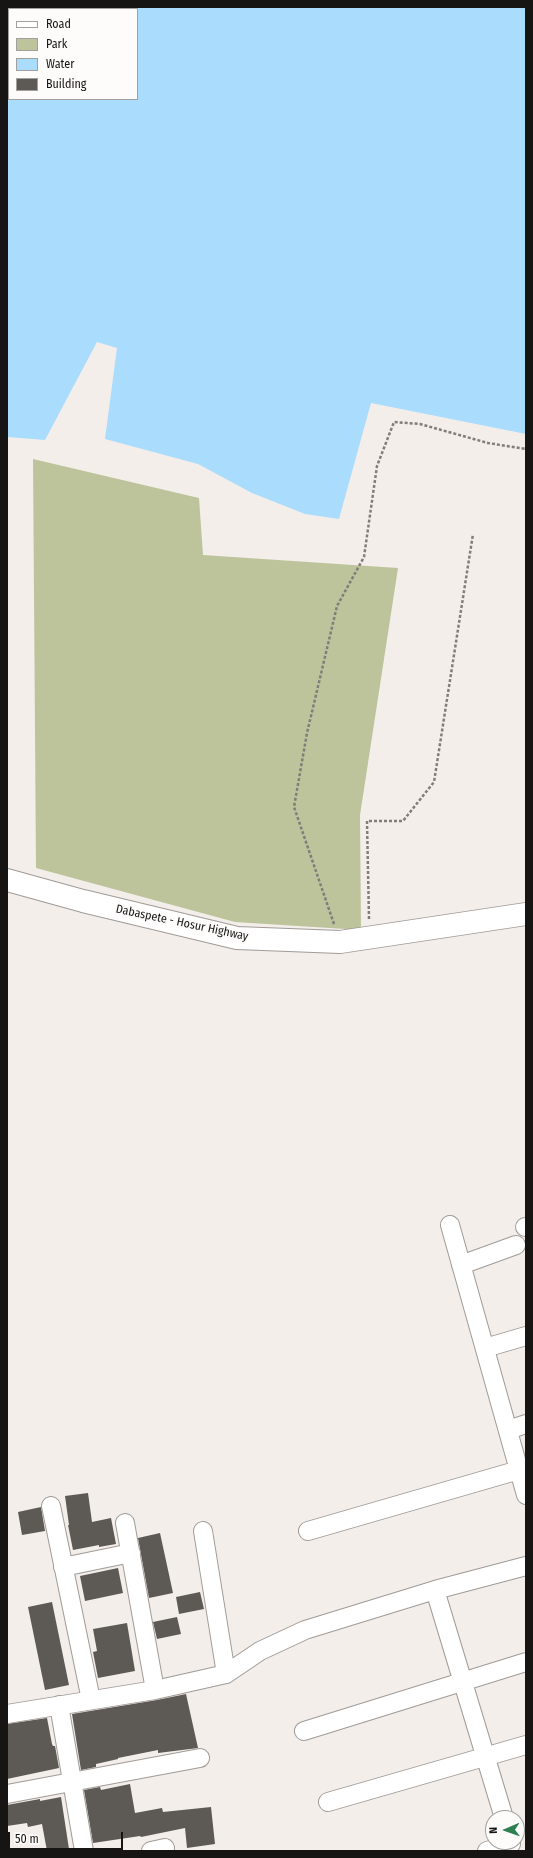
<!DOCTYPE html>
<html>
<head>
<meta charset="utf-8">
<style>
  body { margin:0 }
  #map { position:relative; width:533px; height:1858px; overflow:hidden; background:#f4eeea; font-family:"Fira Sans Condensed",sans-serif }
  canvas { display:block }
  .frame { position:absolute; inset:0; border:8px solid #171514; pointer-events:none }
  .legend { position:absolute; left:8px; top:8px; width:130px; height:92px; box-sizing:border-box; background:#fefcfb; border:1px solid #a2a09f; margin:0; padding:5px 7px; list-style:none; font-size:12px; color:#171514 }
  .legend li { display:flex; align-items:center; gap:8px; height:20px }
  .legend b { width:20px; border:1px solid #a2a09f }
  .north { position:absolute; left:485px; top:1810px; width:40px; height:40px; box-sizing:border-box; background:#fefcfb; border:1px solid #a2a09f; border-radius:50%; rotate:268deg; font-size:11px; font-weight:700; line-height:16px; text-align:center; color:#171514 }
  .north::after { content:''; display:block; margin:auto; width:14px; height:18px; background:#2e8051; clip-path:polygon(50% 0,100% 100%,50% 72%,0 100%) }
  .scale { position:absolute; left:8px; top:1832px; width:115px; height:18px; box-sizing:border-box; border:2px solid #171514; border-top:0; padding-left:5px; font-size:12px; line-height:14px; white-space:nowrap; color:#171514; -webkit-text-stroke:3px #fefcfb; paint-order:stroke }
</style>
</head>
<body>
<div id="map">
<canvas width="533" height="1858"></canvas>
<div class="frame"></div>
<ul class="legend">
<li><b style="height:5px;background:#fff"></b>Road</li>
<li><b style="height:11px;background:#bdc49c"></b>Park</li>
<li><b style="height:11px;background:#a9dcfd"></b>Water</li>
<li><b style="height:11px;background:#5d5955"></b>Building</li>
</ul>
<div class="north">N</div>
<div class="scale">50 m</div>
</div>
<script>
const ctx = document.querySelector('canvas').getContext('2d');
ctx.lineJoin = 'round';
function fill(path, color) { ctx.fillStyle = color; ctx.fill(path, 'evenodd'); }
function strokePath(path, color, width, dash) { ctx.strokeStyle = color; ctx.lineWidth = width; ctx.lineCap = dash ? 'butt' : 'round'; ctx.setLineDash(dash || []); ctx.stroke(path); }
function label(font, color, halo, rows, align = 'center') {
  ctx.font = font + ' "Fira Sans Condensed",sans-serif'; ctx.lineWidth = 4; ctx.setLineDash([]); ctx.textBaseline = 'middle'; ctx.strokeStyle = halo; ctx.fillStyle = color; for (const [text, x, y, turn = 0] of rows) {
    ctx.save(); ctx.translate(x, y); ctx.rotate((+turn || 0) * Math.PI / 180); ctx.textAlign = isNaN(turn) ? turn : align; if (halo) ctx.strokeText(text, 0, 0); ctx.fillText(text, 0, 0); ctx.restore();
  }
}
const green = new Path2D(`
  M33,459L199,498L203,555L398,568L360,815L361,930L235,922L36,868Z`);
const water = new Path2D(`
  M7,7H526V434L371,403L339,519L305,514L252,493L198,464L105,439L117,348L97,342L45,440L7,437ZM9,9H137V99H9Z`);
const building = new Path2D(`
  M88,1493L92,1522L111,1518L116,1544L99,1547V1545L73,1550L68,1525H69L65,1496Z
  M41,1507L45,1531L22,1535L18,1512Z
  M160,1533L173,1593L149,1598L138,1538Z
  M118,1568L123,1593L85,1601L80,1576Z
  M200,1592L204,1609L179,1614L176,1597Z
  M52,1602L69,1685L45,1690L28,1607Z
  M177,1617L181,1634L157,1639L153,1622Z
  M127,1623L135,1671L98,1678L93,1652L97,1651L93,1629Z
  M186,1694L198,1748L158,1753V1750L118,1758V1759L96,1764V1767L81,1770L72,1714L157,1700Z
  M47,1718L52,1744L53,1746H55L59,1768L7,1779V1724Z
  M130,1784L135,1813L162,1808L163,1812L211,1807L215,1844L187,1848L185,1828L141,1837L140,1836L93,1843L84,1790L100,1787L101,1790Z
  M61,1797L69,1849L47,1851L42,1824L28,1827L27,1823L7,1826V1805L40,1799V1801Z`);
const path = new Path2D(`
  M369,919L367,821H403L434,782L473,534
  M334,924L294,807L307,733L337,606L364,557L377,466L394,422L420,424L488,443L526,449`);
const street = new Path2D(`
  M450,1225L526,1495
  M525,1227H526
  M461,1265L516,1245
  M485,1348L526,1336
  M508,1430L526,1424
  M51,1506L91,1700
  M125,1523L155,1690
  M203,1531L226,1674
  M308,1531L519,1470
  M63,1567L131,1553
  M435,1590L504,1818
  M59,1705L84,1851
  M7,1714L155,1690L226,1674L260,1651L305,1630L435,1590L526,1566
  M304,1731L526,1662
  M7,1794L200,1758
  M328,1802L526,1745
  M151,1851L165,1848
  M487,1851L511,1844`);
const highway = new Path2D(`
  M7,880L83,901L237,938L340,942L526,914`);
const streetNames = [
  ["Dabaspete - Hosur Highway",182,923,12]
];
fill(green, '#bdc49c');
fill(water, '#a9dcfd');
fill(building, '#5d5955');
strokePath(street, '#a09b97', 20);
strokePath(highway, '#a09b97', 24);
strokePath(path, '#817d7a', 2.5, [3, 2]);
strokePath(street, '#fff', 18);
strokePath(highway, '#fff', 22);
label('12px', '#171514', '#fefcfb', streetNames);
</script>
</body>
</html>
